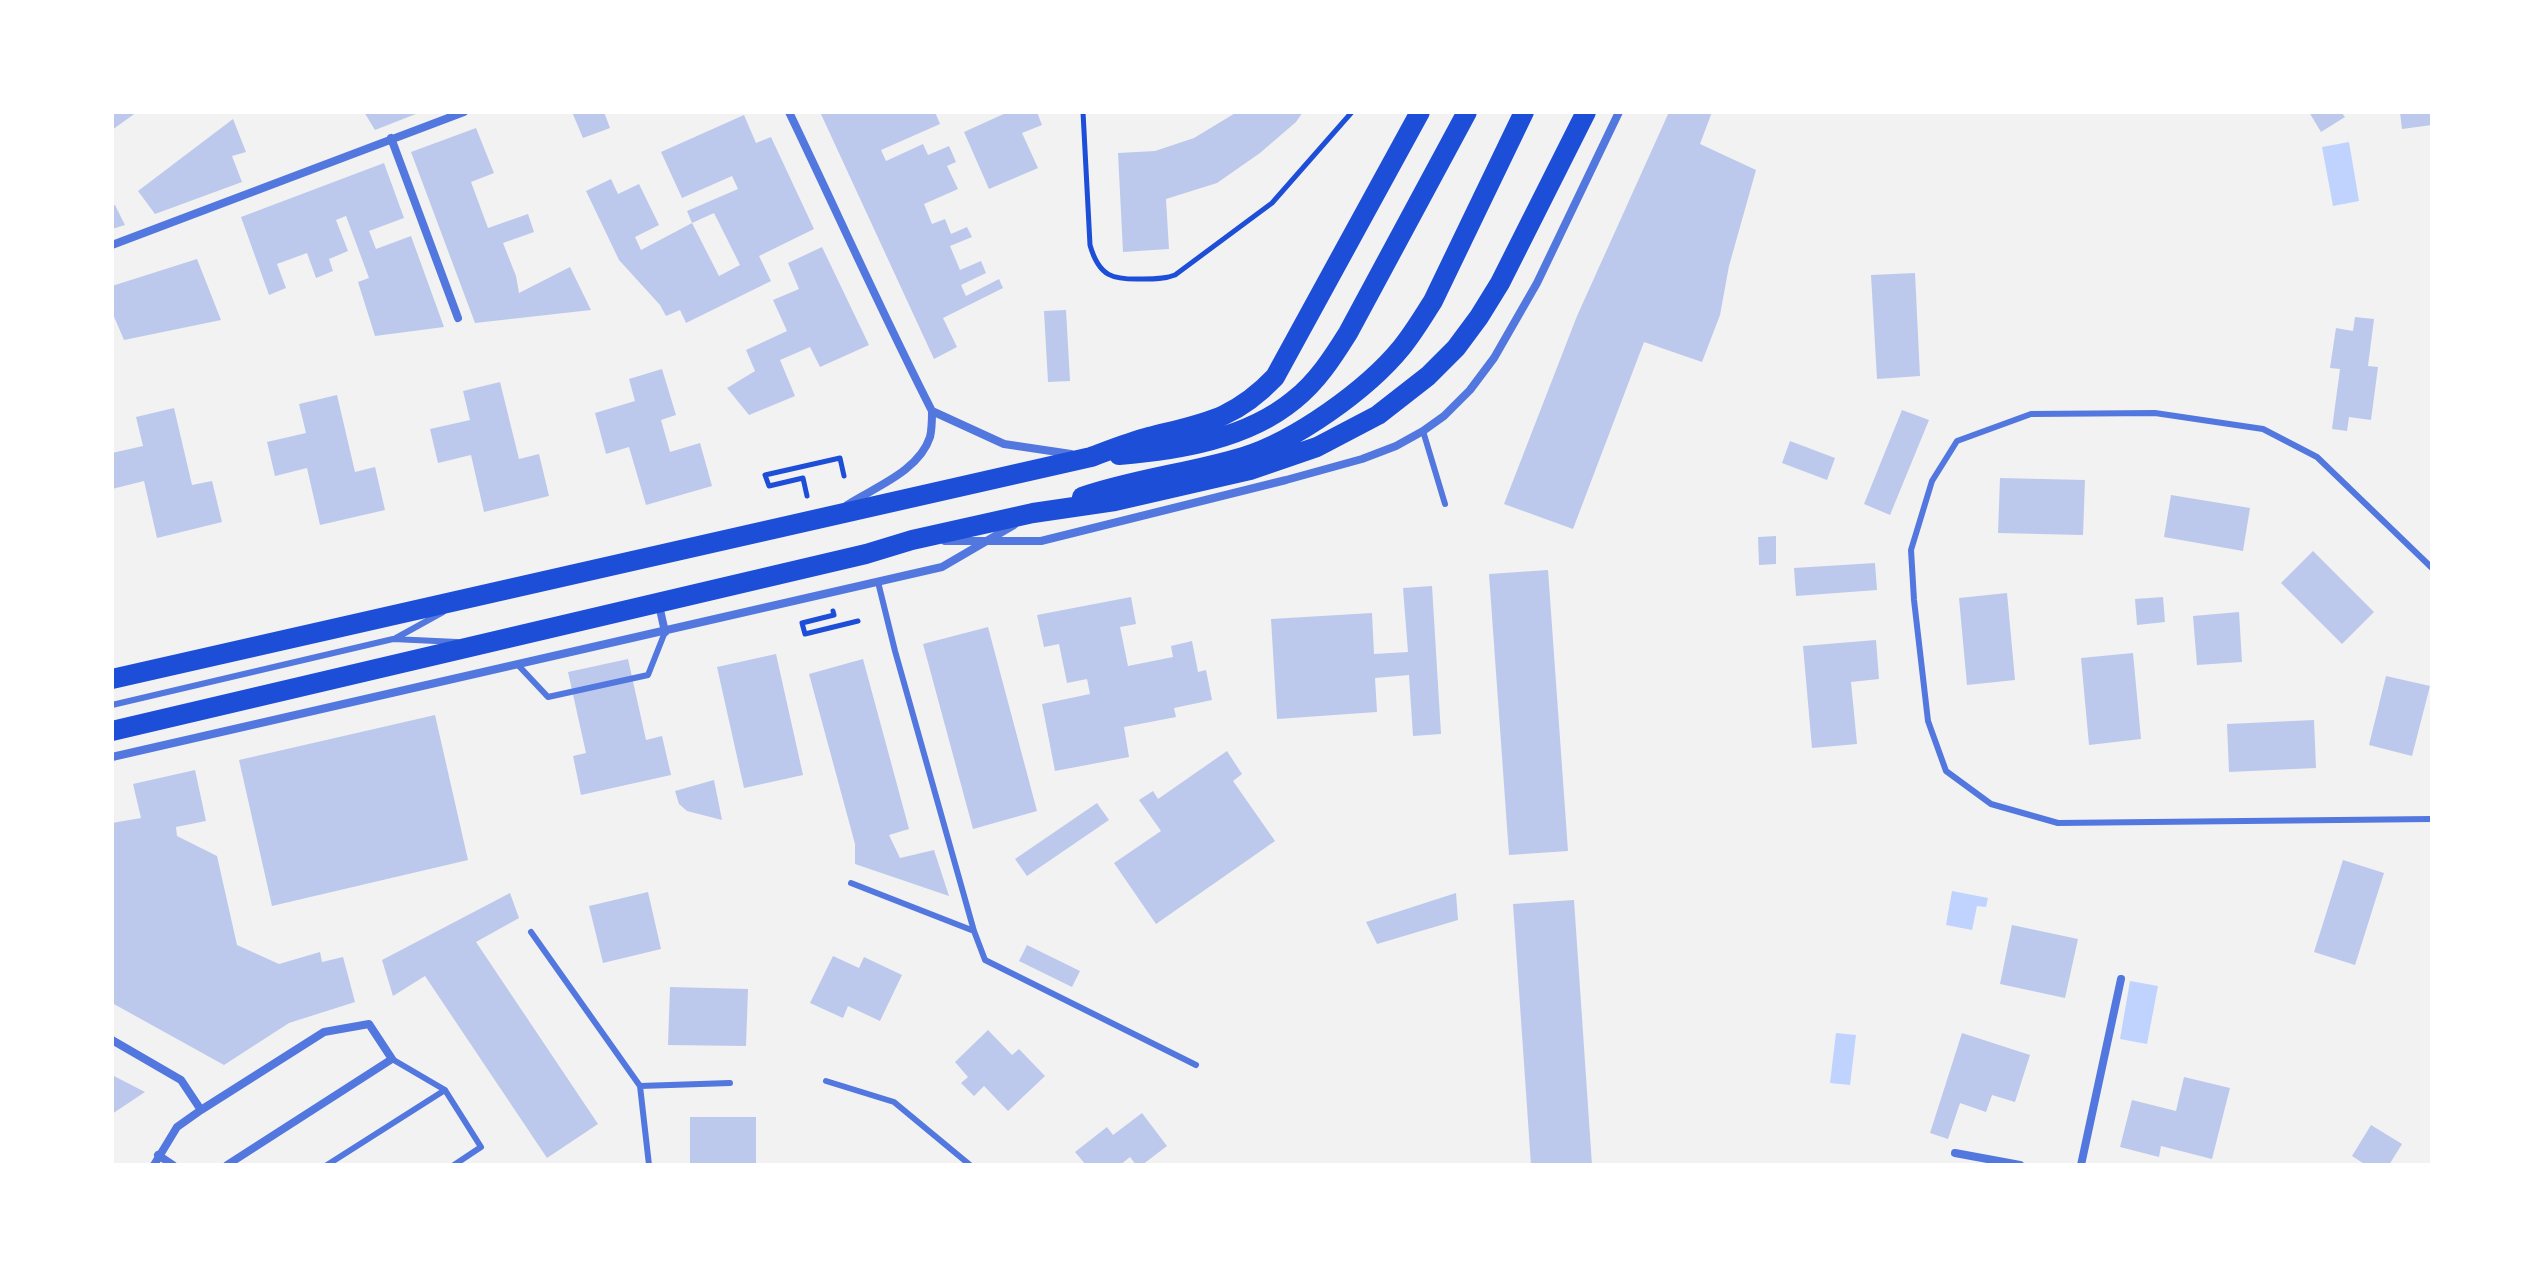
<!DOCTYPE html>
<html>
<head>
<meta charset="utf-8">
<style>
  body { margin:0 }
  #map { position:relative; width:2544px; height:1277px; overflow:hidden; background:#f2f2f2; font-family:Barlow,sans-serif }
  canvas { display:block }
  .frame { position:absolute; inset:0; border:114px solid #fff; pointer-events:none }
</style>
</head>
<body>
<div id="map">
<canvas width="2544" height="1277"></canvas>
<div class="frame"></div>
</div>
<script>
const ctx = document.querySelector('canvas').getContext('2d');
ctx.lineJoin = 'round';
function fill(path, color) { ctx.fillStyle = color; ctx.fill(path, 'evenodd'); }
function strokePath(path, color, width, dash) { ctx.strokeStyle = color; ctx.lineWidth = width; ctx.lineCap = dash ? 'butt' : 'round'; ctx.setLineDash(dash || []); ctx.stroke(path); }
const water = new Path2D(`
  M2349,142L2359,201L2333,206L2322,147Z
  M1952,891L1988,898L1986,907L1977,906L1972,930L1946,925Z
  M2130,981L2158,986L2147,1044L2120,1039Z
  M1836,1033L1856,1035L1850,1085L1830,1083Z`);
const building = new Path2D(`
  M112,112H137L112,130Z
  M364,112H421L375,130Z
  M572,112H604L610,128L583,138Z
  M820,112H935L940,124L881,150L886,161L923,144L928,155L949,146L956,162L947,166L958,189L924,204L932,224L945,219L951,234L967,227L972,237L950,246L960,270L981,261L986,273L961,285L966,296L999,279L1003,288L943,318L957,347L934,359Z
  M1008,112H1037L1042,125L1022,133L1038,168L989,189L964,132Z
  M1237,112H1303L1296,122L1260,153L1217,183L1166,199L1169,249L1123,252L1118,153L1155,151L1194,138Z
  M1669,112H1712L1700,144L1756,170L1729,266L1720,315L1702,362L1644,342L1573,529L1504,504L1577,316Z
  M2309,112H2341L2345,117L2321,132Z
  M2400,112H2432V125L2402,129Z
  M744,115L756,143L771,137L814,229L759,256L771,281L686,323L680,310L666,316L660,305L619,260L586,191L611,179L618,194L639,184L659,225L635,237L641,250L692,223L719,276L740,265L714,213L692,223L687,211L738,189L732,176L682,198L661,152Z
  M233,119L246,152L232,156L242,182L155,214L138,191Z
  M476,128L494,173L471,182L488,228L528,214L534,232L503,243L516,276L519,293L570,267L591,310L475,323L411,152Z
  M384,163L404,218L369,231L376,249L411,236L444,327L375,336L358,282L369,278L346,216L336,220L348,251L329,259L333,271L316,278L307,253L277,264L286,288L269,295L241,217Z
  M115,205L125,225L112,229V206Z
  M822,247L869,345L820,367L810,347L780,360L795,396L749,415L727,388L755,371L746,350L787,331L773,300L799,289L788,263Z
  M197,259L221,320L124,340L112,312V286Z
  M1915,273L1920,376L1877,379L1871,275Z
  M1066,310L1070,381L1048,382L1044,311Z
  M2355,317L2374,319L2368,366L2378,367L2371,420L2349,417L2347,431L2332,429L2340,369L2330,368L2336,328L2353,331Z
  M662,369L676,415L661,420L670,452L700,443L712,486L646,505L629,447L606,454L595,413L635,401L629,379Z
  M500,382L519,459L539,454L549,496L484,512L471,455L438,463L430,429L470,420L463,391Z
  M337,395L355,472L375,467L385,510L320,525L307,468L275,476L267,442L306,433L299,404Z
  M174,408L192,485L212,481L222,522L157,538L144,481L112,489V453L143,446L136,417Z
  M1902,410L1929,420L1890,515L1864,504Z
  M1790,441L1835,458L1827,480L1782,463Z
  M2000,478L2085,480L2083,535L1998,533Z
  M2171,495L2250,508L2243,551L2164,537Z
  M1776,536V564L1759,565L1758,537Z
  M2313,551L2374,612L2342,644L2281,583Z
  M1875,563L1877,590L1796,596L1794,568Z
  M1548,570L1568,851L1509,855L1489,574Z
  M1432,586L1441,734L1413,736L1409,675L1375,678L1377,712L1277,719L1271,619L1372,613L1374,654L1408,652L1403,588Z
  M2007,593L2015,680L1967,685L1959,598Z
  M1131,597L1136,624L1120,627L1128,666L1173,657L1171,646L1192,641L1198,672L1206,670L1212,700L1174,708L1176,717L1124,727L1129,757L1055,771L1042,704L1090,694L1087,679L1067,683L1059,644L1044,647L1037,615Z
  M2163,597L2165,622L2137,625L2135,599Z
  M2239,612L2242,662L2197,665L2193,616Z
  M988,627L1037,811L973,829L923,644Z
  M1876,640L1879,679L1851,682L1857,744L1812,748L1803,646Z
  M2133,653L2141,739L2089,745L2081,658Z
  M776,654L803,775L744,788L717,667Z
  M628,659L646,740L662,736L671,775L581,795L573,756L586,753L568,672Z
  M863,659L909,829L889,835L900,858L934,850L949,896L855,864V844L809,674Z
  M2386,676L2430,686L2412,756L2369,745Z
  M435,715L468,860L272,906L239,760Z
  M2314,720L2316,768L2229,772L2227,724Z
  M1227,751L1242,774L1233,781L1275,841L1156,924L1114,863L1161,831L1139,800L1153,791L1158,799Z
  M195,770L206,821L176,827L177,836L217,856L237,945L279,964L320,952L322,962L343,957L355,1002L289,1023L224,1065L112,1003V823L141,818L133,784Z
  M714,780L722,820L687,811L679,804L675,791Z
  M1097,803L1109,820L1027,876L1015,859Z
  M2343,860L2384,873L2355,965L2314,952Z
  M648,892L661,949L603,963L589,906Z
  M510,893L519,918L476,942L598,1124L547,1158L425,976L393,996L382,960Z
  M1456,893L1458,920L1377,944L1366,922Z
  M1574,900L1592,1165H1531L1513,904Z
  M2012,925L2078,939L2065,998L2000,984Z
  M1027,945L1080,971L1072,987L1019,961Z
  M833,956L859,968L864,957L902,975L880,1021L848,1006L843,1018L810,1003Z
  M670,987L748,989L746,1046L668,1045Z
  M988,1030L1012,1055L1019,1049L1045,1076L1008,1111L984,1086L974,1096L961,1083L968,1077L955,1062Z
  M1962,1033L2030,1055L2015,1102L1992,1095L1986,1112L1960,1103L1948,1139L1930,1133Z
  M112,1075L145,1092L112,1114Z
  M2184,1077L2230,1088L2212,1159L2161,1146L2159,1157L2120,1147L2132,1100L2176,1111Z
  M1142,1113L1167,1146L1142,1165H1136L1130,1157L1120,1165H1086L1075,1152L1107,1127L1113,1135Z
  M690,1117H756V1165H690Z
  M2371,1125L2402,1144L2389,1165H2366L2352,1156Z`);
const path = new Path2D(`
  M1083,112L1090,245C1099,277 1113,280 1143,279C1154,279 1165,279 1175,275L1272,203L1352,112
  M807,496L803,478L769,486L765,475L840,458L844,476
  M833,611L834,615L802,623L805,634L858,621`);
const service = new Path2D(`
  M1423,431L1445,504
  M2432,568L2317,457L2263,429L2155,413L2031,414L1957,441L1932,481L1911,550L1914,600L1928,721L1946,771L1991,804L2058,823L2432,819
  M396,638L443,612
  M518,665L548,697L648,675L665,632
  M112,705L393,639L457,642
  M851,883L974,931L895,651L878,582
  M974,931L985,960L1196,1065
  M531,932L640,1086L649,1165
  M392,1059L445,1090
  M826,1081L894,1102L970,1165
  M640,1086L730,1083
  M327,1165L445,1090L481,1147L454,1165`);
const minor = new Path2D(`
  M789,112C837,212 882,313 932,411
  M391,138L458,318
  M112,245L464,112
  M932,411L1004,444L1071,454
  M847,505C875,487 919,471 930,437C932,429 932,419 932,411
  M945,541H1041L1286,480L1362,459L1396,446L1423,431L1444,416L1470,390L1494,358L1537,283L1619,112
  M659,605L665,632
  M112,757L942,567L1014,525
  M112,1040L181,1080L201,1110
  M1955,1153L2020,1165
  M158,1155L173,1165
  M154,1165L177,1127L201,1110L324,1032L369,1024L392,1059L227,1165
  M2081,1165L2121,979`);
const primary = new Path2D(`
  M1119,455C1178,450 1247,439 1294,400C1317,382 1333,357 1348,333L1467,112
  M1082,497C1134,479 1190,473 1243,457C1295,441 1367,390 1402,347C1414,332 1423,317 1433,301L1524,112
  M112,679L1091,457C1110,450 1130,442 1149,437C1204,423 1234,420 1275,377L1420,112
  M112,731L866,554L912,540L1033,513L1115,501L1250,470L1317,447L1378,415L1428,376L1456,348L1479,317L1500,283L1586,112`);
fill(water, '#bfd3fe');
fill(building, '#bdc9ec');
strokePath(path, '#1d4ed8', 5);
strokePath(service, '#5277de', 6);
strokePath(minor, '#5277de', 8);
strokePath(primary, '#1d4ed8', 20);
</script>
</body>
</html>
